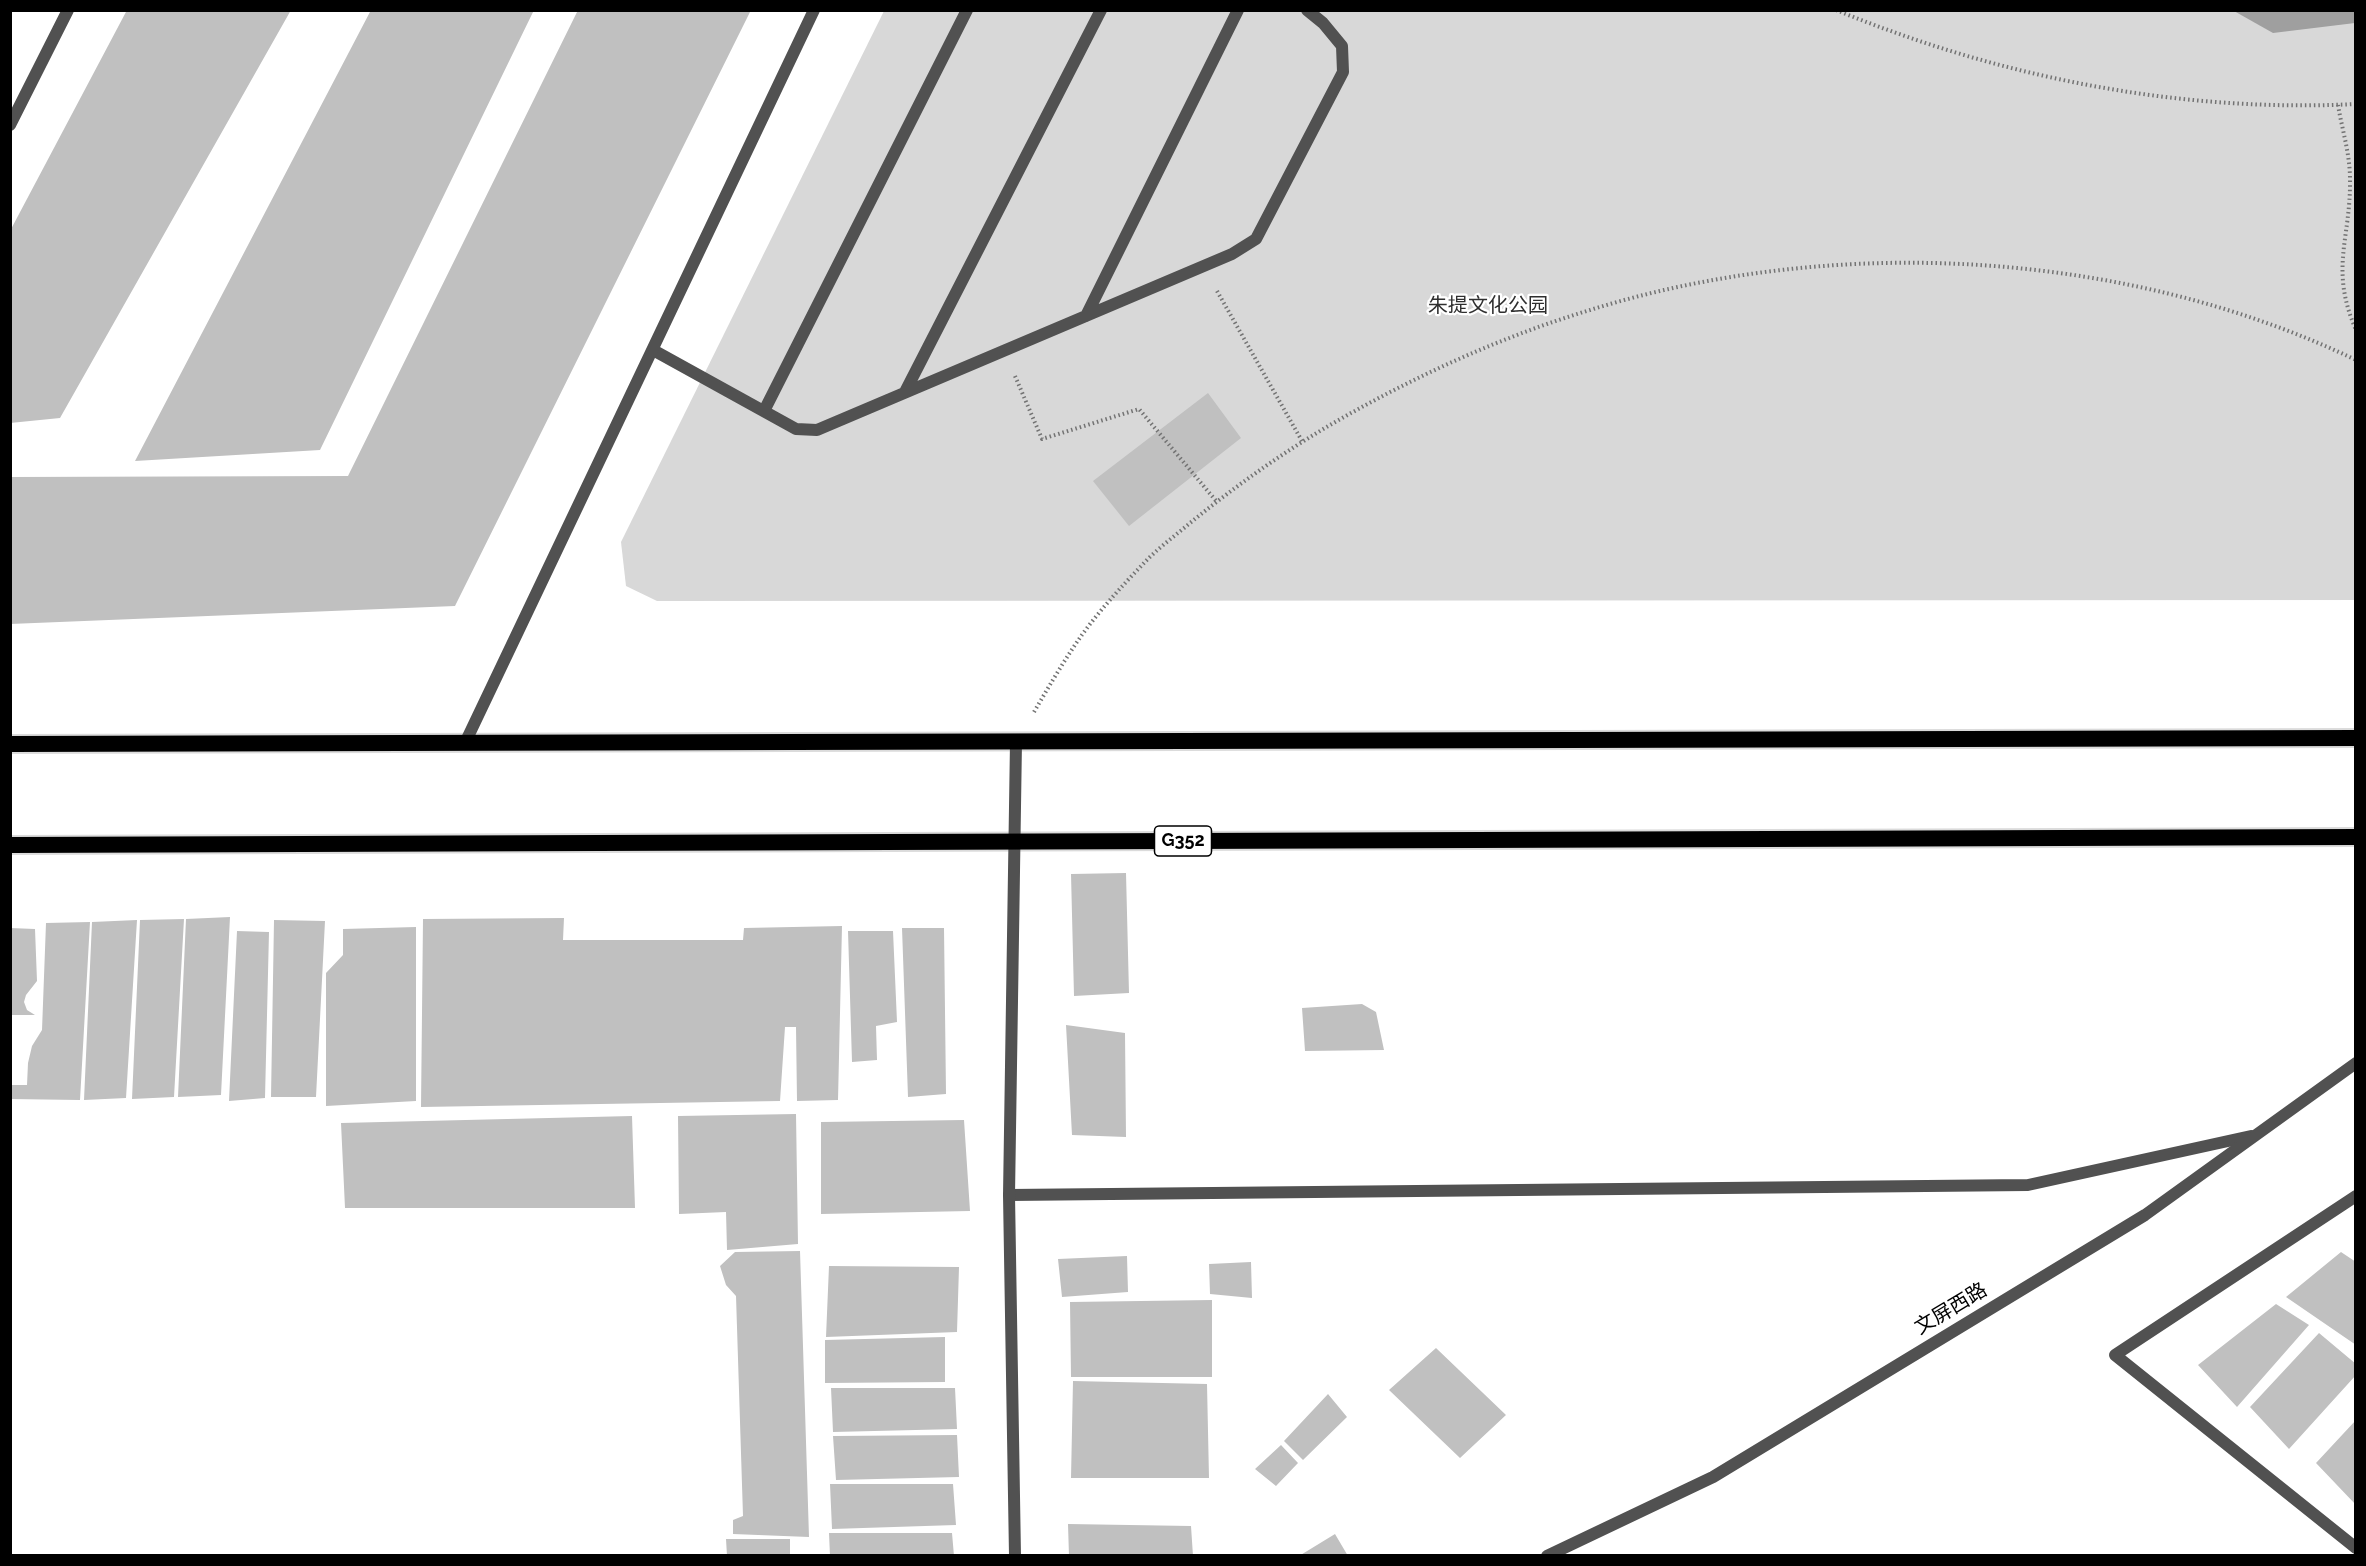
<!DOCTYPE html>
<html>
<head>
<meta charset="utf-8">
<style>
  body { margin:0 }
  #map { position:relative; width:2366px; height:1566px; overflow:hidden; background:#fff; font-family:Raleway,sans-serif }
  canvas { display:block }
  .frame { position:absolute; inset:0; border:12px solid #000; pointer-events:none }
</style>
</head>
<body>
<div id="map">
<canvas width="2366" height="1566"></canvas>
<div class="frame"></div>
</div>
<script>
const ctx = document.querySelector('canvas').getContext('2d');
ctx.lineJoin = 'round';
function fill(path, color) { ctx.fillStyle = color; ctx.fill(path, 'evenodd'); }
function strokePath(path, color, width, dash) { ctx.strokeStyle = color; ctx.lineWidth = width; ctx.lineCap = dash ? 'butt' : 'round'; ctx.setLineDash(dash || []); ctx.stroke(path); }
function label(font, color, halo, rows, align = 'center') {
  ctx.font = font + ' Raleway,"Noto Sans SC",sans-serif'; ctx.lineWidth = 4.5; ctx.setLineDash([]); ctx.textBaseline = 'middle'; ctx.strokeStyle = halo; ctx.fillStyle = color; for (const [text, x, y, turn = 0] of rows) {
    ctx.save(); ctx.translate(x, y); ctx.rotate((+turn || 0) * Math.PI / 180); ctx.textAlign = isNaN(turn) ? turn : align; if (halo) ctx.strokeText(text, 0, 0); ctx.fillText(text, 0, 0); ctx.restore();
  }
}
const green = new Path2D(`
  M884,11H2355V600L657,601L626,586L621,542Z`);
const water = new Path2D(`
  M2234,11H2355V23L2273,33Z`);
const building = new Path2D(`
  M127,10H291L60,418L10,423V231Z
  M371,10H534L320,450L135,461Z
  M578,10H751L455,606L10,624V477L348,476Z
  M1208,393L1241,438L1129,526L1093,481Z
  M1126,873L1129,993L1074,996L1071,874Z
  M230,917L221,1095L178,1097L186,919Z
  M564,918L563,940H743L744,928L842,926L838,1100L797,1101L796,1027H785L780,1101L421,1107L423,919Z
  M184,919L174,1097L132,1099L140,920Z
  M137,920L126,1098L84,1100L92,922Z
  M274,920L325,921L316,1097H271Z
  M90,922L80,1100L10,1099V1085H27L28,1063L32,1046L42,1030L46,923Z
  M416,927V1101L326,1106V973L343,955V929Z
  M10,928L35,929L37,981L26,995L24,1002L27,1010L35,1015H10Z
  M902,928H944L946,1094L908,1097Z
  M237,931L269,932L265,1098L229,1101Z
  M848,931H893L897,1022L876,1026L877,1060L852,1062Z
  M1362,1004L1376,1012L1384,1050L1305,1051L1302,1008Z
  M1066,1025L1125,1033L1126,1137L1072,1135Z
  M796,1114L798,1244L727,1250L726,1212L679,1214L678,1116Z
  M632,1116L635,1208H345L341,1123Z
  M964,1120L970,1211L821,1214V1122Z
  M800,1251L809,1537L733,1534V1520L743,1516L736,1296L726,1285L720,1266L735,1252Z
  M2341,1252L2356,1262V1345L2286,1297Z
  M1127,1256L1128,1292L1062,1297L1058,1259Z
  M1251,1262L1252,1298L1210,1294L1209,1264Z
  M829,1266L959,1267L957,1332L826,1337Z
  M1212,1300V1377H1071L1070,1302Z
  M2276,1304L2309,1325L2237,1407L2198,1365Z
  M2319,1333L2356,1364V1375L2289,1449L2250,1407Z
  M945,1337V1382L825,1383V1340Z
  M1436,1348L1506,1415L1460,1458L1389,1390Z
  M1073,1381L1207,1384L1209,1478H1071Z
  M831,1388H955L957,1429L833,1432Z
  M1328,1394L1347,1417L1303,1460L1284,1441Z
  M2356,1420V1505L2316,1463Z
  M957,1435L959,1477L836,1480L833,1436Z
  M1281,1445L1298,1463L1276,1486L1255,1469Z
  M830,1484H953L956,1525L832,1529Z
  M1068,1524L1191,1526L1193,1556H1069Z
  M829,1533H952L954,1556H830Z
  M1335,1534L1348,1556H1299Z
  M726,1539H790V1556H727Z`);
const path = new Path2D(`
  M1836,10C2000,77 2178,113 2356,104
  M2338,105C2342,129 2350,154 2350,179C2351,239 2329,268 2356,330
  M1217,291L1302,441
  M1015,376L1042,439L1139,409L1217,502
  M1034,712C1048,688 1062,664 1077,642C1096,614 1122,586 1145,562C1158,548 1175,536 1190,523C1238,484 1289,448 1344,417C1422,373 1504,336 1590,310C1834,234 2124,249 2356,360`);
const service = new Path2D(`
  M10,125L68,10
  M1086,316L1238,10
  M653,350L796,429L817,430L1232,254L1256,239L1343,72L1342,46L1323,23L1307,10
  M905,392L1101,10
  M764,411L967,10
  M1009,1195L2028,1185L2251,1136`);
const minor = new Path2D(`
  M2356,1196L2115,1355L2356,1548
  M1015,1556L1009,1195L1016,742
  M1547,1556L1713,1477L2145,1215L2356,1063`);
const tertiary = new Path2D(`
  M465,743L814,10`);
const trunk = new Path2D(`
  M10,744L2356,738
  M10,845L2356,837`);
const shields = [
  [1183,841,57]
];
const shieldNames = [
  ["G352",1183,841]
];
const parkNames = [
  ["朱提文化公园",1488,306]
];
const streetNames = [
  ["文屏西路",1951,1309,-31]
];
fill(green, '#d8d8d8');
fill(water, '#9f9f9f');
fill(building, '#c0c0c0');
strokePath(trunk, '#dbdbdb', 20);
strokePath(path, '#737373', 4, [1.5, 3]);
strokePath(service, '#515151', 12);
strokePath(minor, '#515151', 12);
strokePath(tertiary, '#515151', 12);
strokePath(trunk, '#000', 16);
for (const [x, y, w] of shields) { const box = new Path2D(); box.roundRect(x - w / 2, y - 15, w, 30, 4.5); ctx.fillStyle = '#fff'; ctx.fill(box); strokePath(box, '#000', 1.5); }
label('bold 18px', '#000', null, shieldNames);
label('20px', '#2f2f2f', '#fff', parkNames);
label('20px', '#000', '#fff', streetNames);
</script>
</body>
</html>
